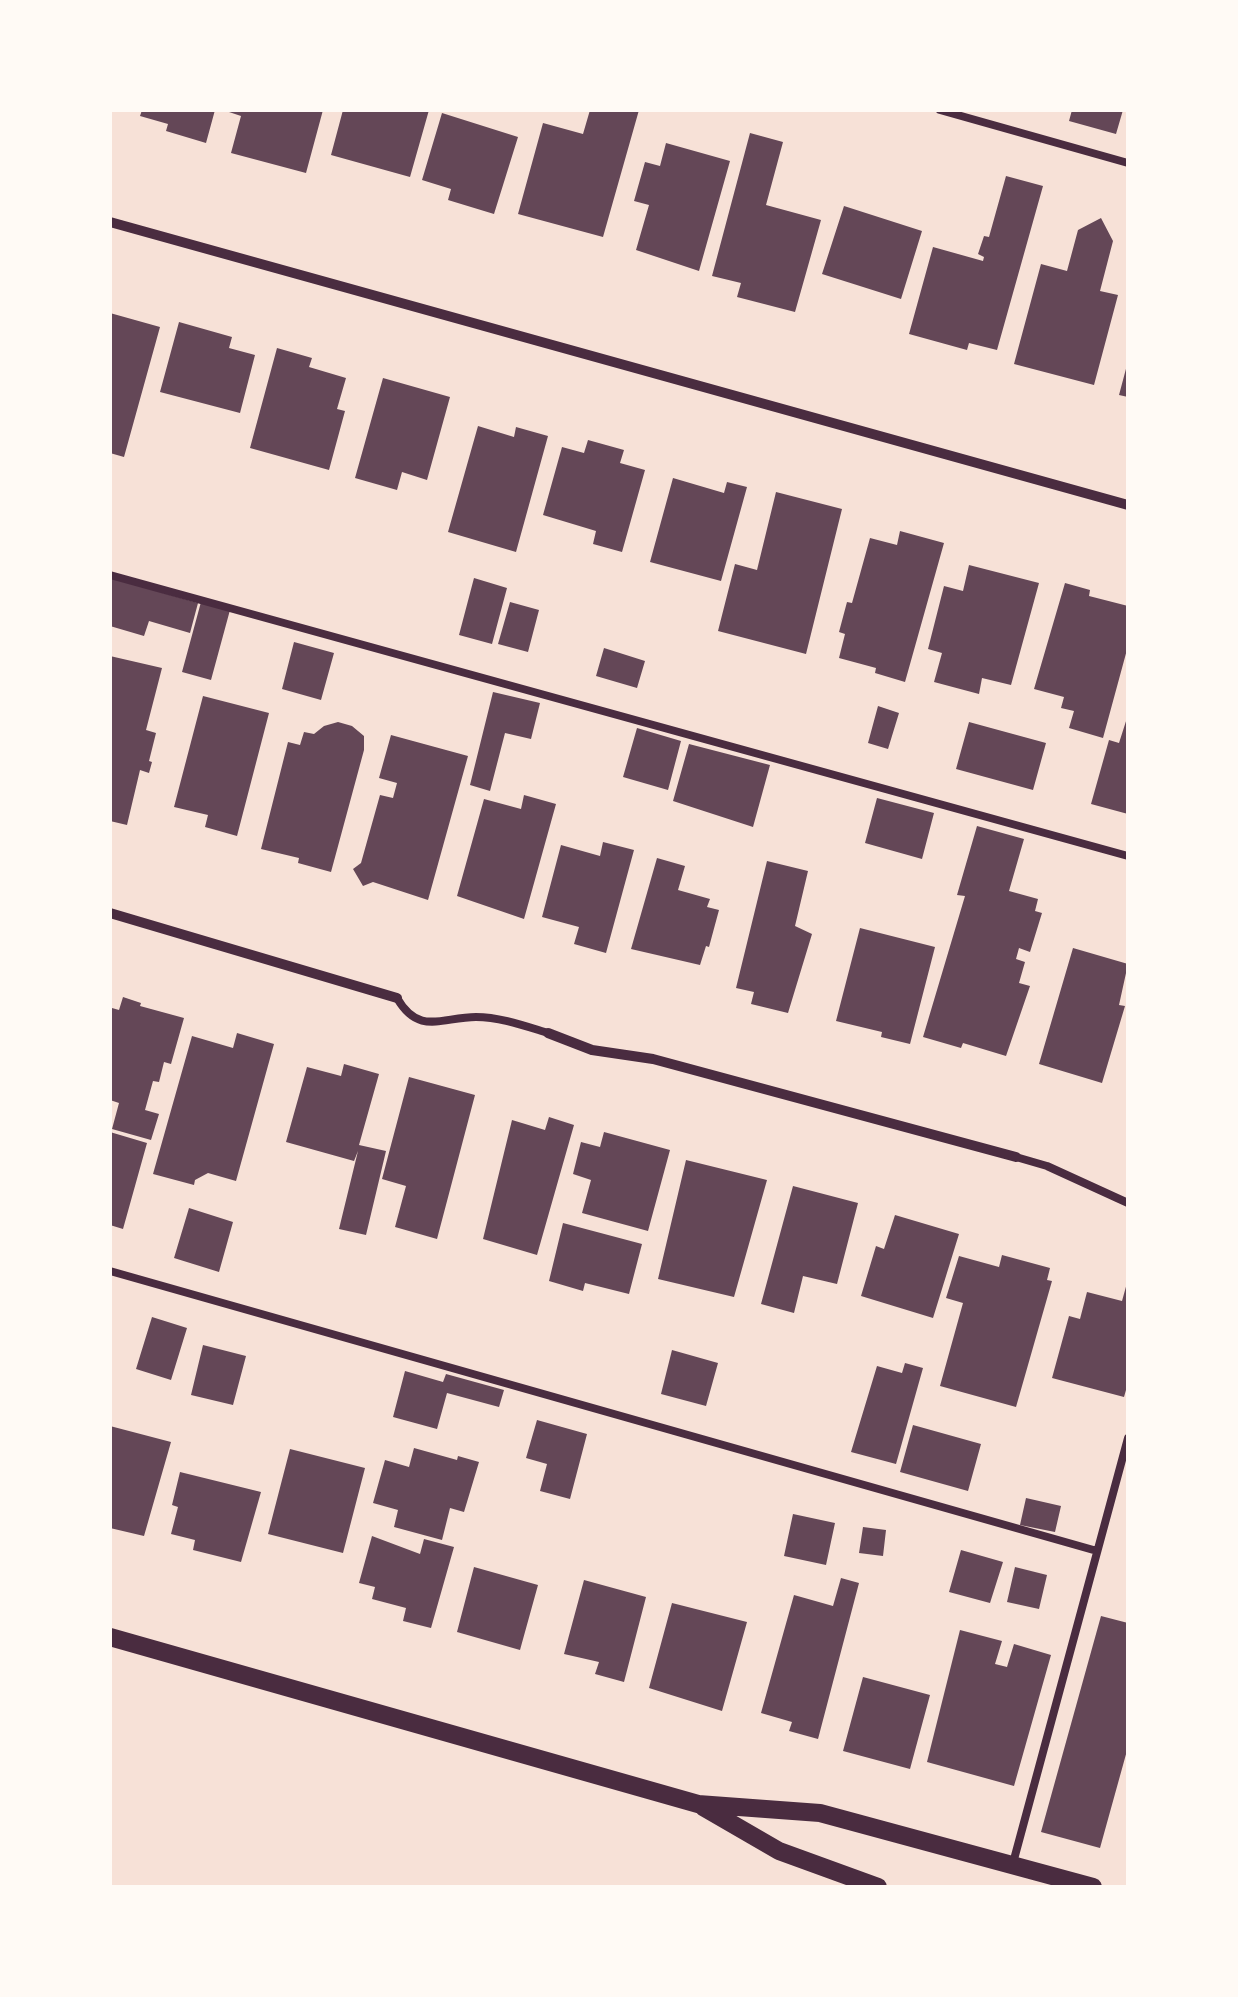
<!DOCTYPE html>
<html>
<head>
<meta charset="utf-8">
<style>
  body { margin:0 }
  #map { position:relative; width:1238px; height:1997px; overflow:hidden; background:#f7e1d7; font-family:Lato,sans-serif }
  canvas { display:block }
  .frame { position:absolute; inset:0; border:112px solid #fffaf5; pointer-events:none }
</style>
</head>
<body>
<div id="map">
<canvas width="1238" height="1997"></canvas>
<div class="frame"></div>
</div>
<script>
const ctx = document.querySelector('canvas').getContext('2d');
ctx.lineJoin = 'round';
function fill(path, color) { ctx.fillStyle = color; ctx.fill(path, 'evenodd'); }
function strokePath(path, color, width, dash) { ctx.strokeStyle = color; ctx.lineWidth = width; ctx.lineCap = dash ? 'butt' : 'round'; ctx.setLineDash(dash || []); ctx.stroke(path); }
const building = new Path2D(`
  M142,110H215L206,143L166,131L168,124L140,116Z
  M223,110H323L306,173L231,153L241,116Z
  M343,110H429L410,177L331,155Z
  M590,110H639L603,237L518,214L543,123L583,134Z
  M1072,110H1123L1116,134L1069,121Z
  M442,113L518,137L494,214L448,200L451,189L422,180Z
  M750,133L783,142L766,205L821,220L795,312L737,297L741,283L712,276Z
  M666,143L730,161L699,271L636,250L649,205L634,201L645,162L660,166Z
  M1006,176L1043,186L997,350L969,343L967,350L909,334L933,247L983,261L984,257L978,254L984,236L989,237Z
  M844,206L922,231L901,299L822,274Z
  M1101,218L1113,241L1100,291L1118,295L1094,385L1014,364L1041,264L1067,271L1078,230Z
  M110,313L160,327L124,457L110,453Z
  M179,322L232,337L229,348L255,355L240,413L160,392Z
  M277,348L312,358L309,367L346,378L337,409L345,411L329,470L250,448Z
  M1127,365H1128V397L1119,395Z
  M383,378L450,397L427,480L402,472L397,490L355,478Z
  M478,426L514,437L516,427L548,436L516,552L448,532Z
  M588,440L624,450L620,463L645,470L622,552L593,544L596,531L543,515L562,447L584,453Z
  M673,478L724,493L727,482L747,487L721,581L650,562Z
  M776,492L842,509L806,654L718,631L735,564L757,570Z
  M900,531L944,543L905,682L875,673L876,668L839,658L845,634L839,632L847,602L852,603L870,538L897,545Z
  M969,565L1039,583L1011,685L982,678L979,694L934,682L942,653L928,649L944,586L963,591Z
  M111,578L198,603L190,633L149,621L144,636L110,626Z
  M474,578L507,588L492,644L459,635Z
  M1065,583L1090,590L1089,596L1128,606V646L1103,738L1069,728L1074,711L1061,708L1064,697L1034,689Z
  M201,602L230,610L211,680L182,672Z
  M510,602L539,610L528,652L498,644Z
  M294,642L334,653L321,700L282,689Z
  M604,648L645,661L637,688L596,676Z
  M110,656L162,668L146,730L156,733L149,761L152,762L149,773L140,770L127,825L110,821Z
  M493,692L540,703L531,739L505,733L490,791L470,785Z
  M203,696L269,713L237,836L205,827L208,815L174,807Z
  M878,706L899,713L888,749L868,743Z
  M1127,718H1128V814L1091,804L1109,740L1119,743Z
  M338,722L352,726L364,736V750L331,872L298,863L299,858L261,849L288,742L300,745L304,732L314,734L324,726Z
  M969,722L1046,743L1033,790L956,769Z
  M637,728L681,741L668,790L623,777Z
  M391,735L468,756L428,900L373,882L363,886L353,869L361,863L380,795L393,798L397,783L379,778Z
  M689,744L770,765L753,827L673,801Z
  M524,795L556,804L524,919L457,896L484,799L521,809Z
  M877,798L934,813L922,859L865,843Z
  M977,826L1024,839L1009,891L1038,899L1035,911L1042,913L1030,952L1019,948L1016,959L1025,962L1019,983L1030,986L1006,1056L963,1043L961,1048L923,1037L965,896L957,895Z
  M603,842L634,850L606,953L574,944L579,927L542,917L561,845L600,856Z
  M657,858L685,866L678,890L710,899L707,907L719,910L709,947L706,946L700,965L631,949Z
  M767,861L808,871L795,926L812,934L788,1013L751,1004L754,992L736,988Z
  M860,928L935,947L910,1044L881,1037L882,1032L836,1021Z
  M1073,948L1128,964L1119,1005L1125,1006L1102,1083L1039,1064Z
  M123,997L141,1003L140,1006L184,1018L171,1064L164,1062L159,1082L153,1081L145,1110L159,1114L151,1140L112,1129L119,1103L110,1100V1016L112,1008L119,1010Z
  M237,1033L274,1044L236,1181L208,1173L195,1180L194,1185L153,1174L192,1036L233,1048Z
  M344,1064L379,1074L359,1145L386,1151L366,1235L339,1229L358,1151L354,1161L286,1142L307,1067L341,1076Z
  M409,1077L475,1095L437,1239L395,1227L406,1186L382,1179Z
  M549,1117L574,1125L537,1255L483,1239L512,1120L545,1130Z
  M110,1132L147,1143L123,1229L110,1225Z
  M604,1132L670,1150L648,1231L582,1213L591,1180L573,1174L581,1142L600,1147Z
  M686,1160L767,1180L734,1297L658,1279Z
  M793,1186L858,1203L837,1284L803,1276L794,1313L761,1304Z
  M189,1208L233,1222L219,1272L174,1258Z
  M895,1215L959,1234L933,1318L861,1296L876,1246L884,1249Z
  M563,1223L642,1244L629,1294L585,1283L583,1291L549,1281Z
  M1002,1255L1050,1268L1047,1280L1052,1281L1016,1407L940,1386L963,1303L946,1298L959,1256L999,1267Z
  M1127,1283L1128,1383L1124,1397L1052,1378L1069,1316L1080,1319L1087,1292L1122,1301Z
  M152,1317L187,1328L171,1380L136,1369Z
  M203,1345L246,1356L233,1405L191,1395Z
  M672,1350L718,1363L706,1406L661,1394Z
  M905,1363L923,1368L896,1464L851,1452L877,1366L902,1373Z
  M405,1371L443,1382L446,1374L504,1390L499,1407L447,1393L437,1429L393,1417Z
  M537,1420L587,1434L570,1499L540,1491L547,1464L526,1458Z
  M913,1425L981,1444L968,1491L900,1472Z
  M110,1426L171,1442L144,1536L110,1528Z
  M414,1448L457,1460L458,1456L479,1462L464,1512L450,1508L442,1540L394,1527L398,1510L373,1503L385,1460L409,1467Z
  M290,1449L365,1468L343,1553L268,1534Z
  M180,1472L261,1492L241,1562L193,1550L195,1540L171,1534L178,1507L172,1505Z
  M1026,1498L1061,1506L1055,1532L1020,1525Z
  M793,1514L835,1523L826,1565L784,1556Z
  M863,1527L886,1530L883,1556L859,1553Z
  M372,1536L420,1554L424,1539L454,1547L431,1628L403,1621L406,1608L372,1599L375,1587L359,1583Z
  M961,1550L1003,1562L990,1603L949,1592Z
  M474,1567L538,1585L520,1650L457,1632Z
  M1015,1567L1047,1575L1039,1609L1007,1602Z
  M841,1578L859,1583L818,1739L789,1731L792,1722L761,1713L794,1595L833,1606Z
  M584,1580L646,1597L624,1682L595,1674L599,1662L564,1654Z
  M672,1603L747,1622L722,1711L649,1688Z
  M1101,1616L1128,1623V1747L1100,1848L1041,1832Z
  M960,1630L1002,1641L995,1664L1007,1667L1014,1644L1051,1655L1014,1786L927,1762Z
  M863,1677L930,1695L910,1769L843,1751Z`);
const service = new Path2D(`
  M940,110L1128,163
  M110,575L1128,856
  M397,998C419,1036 442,1017 476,1017C500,1017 525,1026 548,1033
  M1016,1157L1047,1166L1128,1203
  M110,1271L1097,1551
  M1013,1863L1128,1438`);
const minor = new Path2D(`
  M110,222L1128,505
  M110,913L397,998
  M548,1033L592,1050L653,1059L1016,1157`);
const tertiary = new Path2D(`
  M110,1637L698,1804L820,1813L1093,1887
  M703,1807L779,1851L878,1887`);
fill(building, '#644757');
strokePath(service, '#4a2c40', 8);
strokePath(minor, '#4a2c40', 10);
strokePath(tertiary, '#4a2c40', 18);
</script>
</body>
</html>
